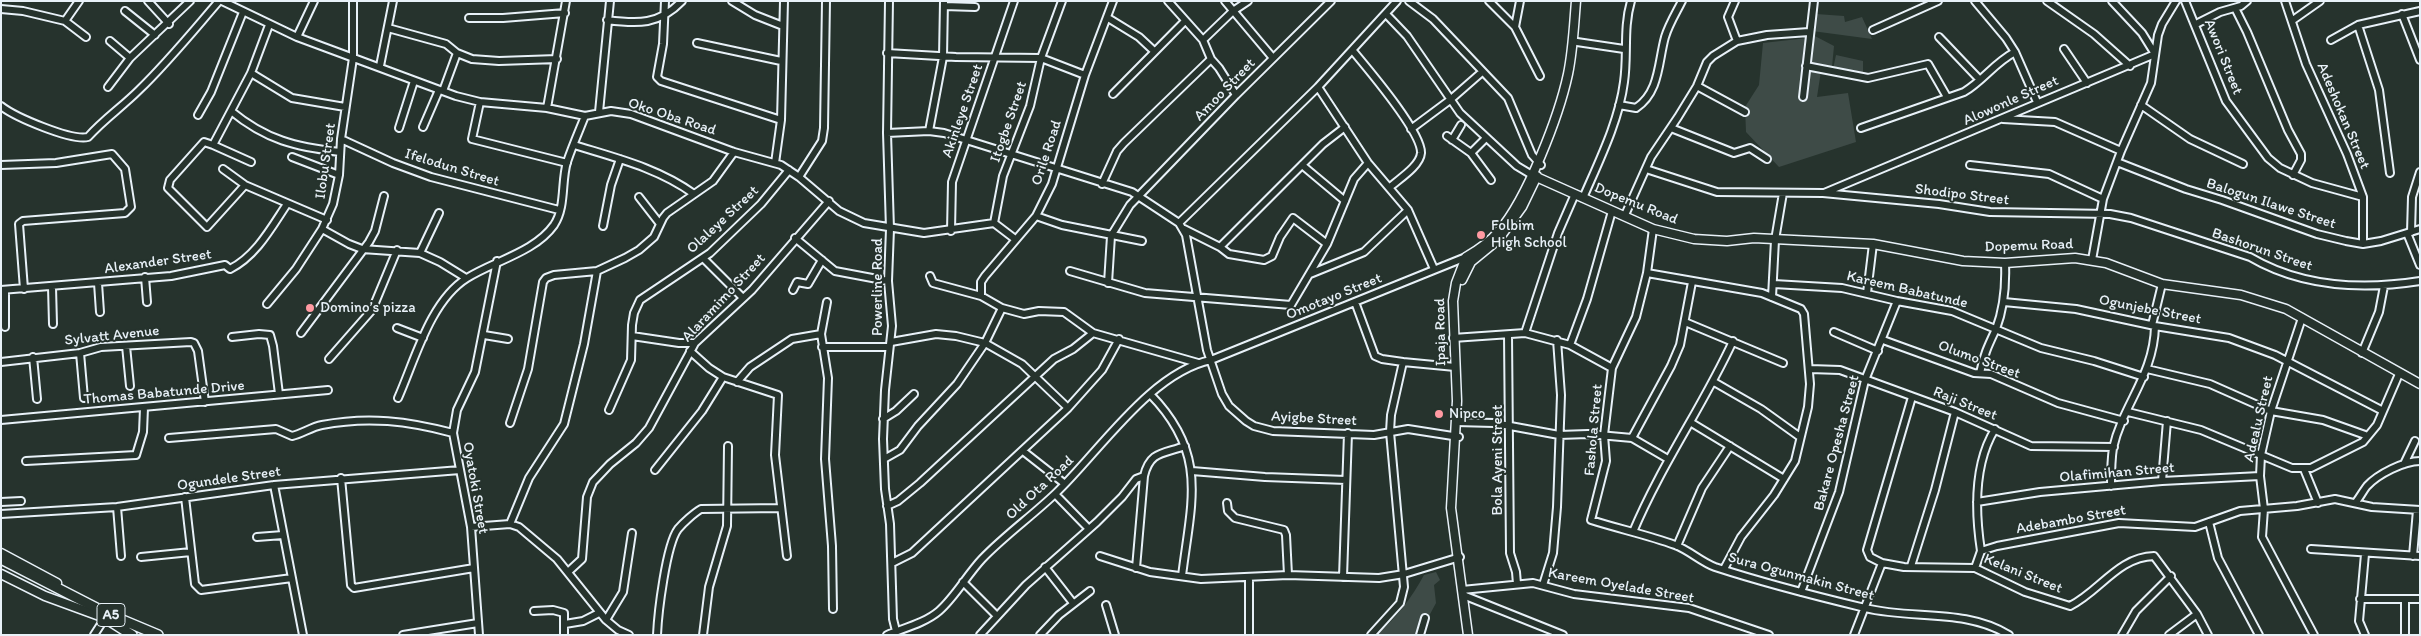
<!DOCTYPE html>
<html>
<head>
<meta charset="utf-8">
<style>
  body { margin:0 }
  #map { position:relative; width:2421px; height:636px; overflow:hidden; background:#26332d; font-family:Itim,sans-serif }
  canvas { display:block }
  .frame { position:absolute; inset:0; border:2px solid #e8f1f8; pointer-events:none }
</style>
</head>
<body>
<div id="map">
<canvas width="2421" height="636"></canvas>
<div class="frame"></div>
</div>
<script>
const ctx = document.querySelector('canvas').getContext('2d');
ctx.lineJoin = 'round';
function fill(path, color) { ctx.fillStyle = color; ctx.fill(path, 'evenodd'); }
function strokePath(path, color, width, dash) { ctx.strokeStyle = color; ctx.lineWidth = width; ctx.lineCap = dash ? 'butt' : 'round'; ctx.setLineDash(dash || []); ctx.stroke(path); }
function label(font, color, halo, rows, align = 'center') {
  ctx.font = font + ' Itim,sans-serif'; ctx.lineWidth = 4; ctx.setLineDash([]); ctx.textBaseline = 'middle'; ctx.strokeStyle = halo; ctx.fillStyle = color; for (const [text, x, y, turn = 0] of rows) {
    ctx.save(); ctx.translate(x, y); ctx.rotate((+turn || 0) * Math.PI / 180); ctx.textAlign = isNaN(turn) ? turn : align; if (halo) ctx.strokeText(text, 0, 0); ctx.fillText(text, 0, 0); ctx.restore();
  }
}
const green = new Path2D(`
  M1816,14L1844,16L1845,22L1862,17L1872,39L1812,31Z
  M1813,35L1834,46L1832,67L1809,63Z
  M1807,38L1799,99L1805,98L1809,69L1821,71L1817,97L1848,93L1856,142L1779,167L1746,132L1745,107L1759,85L1763,43Z
  M1836,55L1863,61V74L1833,69Z
  M1436,572L1440,580L1434,585L1436,603L1421,631L1413,635H1376C1396,619 1412,597 1424,575Z`);
const minor = new Path2D(`
  M148,1L169,24
  M222,1L297,37L456,96L480,102L547,108L585,116L611,111L631,114L734,152L781,165L799,177L839,211L864,223L924,233L994,223L1015,239
  M665,1L663,44L657,77L661,81L781,120
  M732,1L755,15L783,26
  M889,1L887,133L890,229L888,281L892,326L885,390L883,439L885,489L890,524L893,619L896,631
  M1168,1L1203,40L1211,59L1219,68L1236,95
  M1225,1L1273,58
  M1409,1L1433,19L1508,98L1532,155L1541,165
  M1489,1L1515,27L1540,76
  M1735,1L1728,17L1737,41
  M1975,1L2006,38L2015,52L2037,102
  M2047,1L2094,34L2130,66
  M2112,1L2142,33L2155,54
  M2185,1L2226,101L2268,158L2280,168L2312,183L2363,197
  M2285,1L2306,64L2347,154L2363,197V244
  M944,6L975,7
  M2235,8L2247,32L2288,130L2301,154V160L2293,175
  M1,9L23,11L65,21L86,37
  M125,11L155,35
  M1386,14L1407,36L1460,113L1517,166L1532,175
  M2402,14L2420,60
  M469,18H503L565,13
  M1108,18L1139,37L1154,51
  M607,20C638,24 659,25 682,1
  M2293,20L2320,1
  M65,21L79,1
  M2196,24L2220,12L2241,6L2247,1
  M2358,25L2379,90L2390,173
  M1515,27L1520,1
  M388,28L446,44L457,53L472,59L499,61L557,59
  M1873,30L1938,1
  M297,37L314,1
  M1939,37L1980,80
  M1203,40L1233,11L1248,1
  M2331,40L2358,25L2420,11
  M110,41L130,58
  M1577,42L1624,49
  M697,43L781,61
  M2064,49L2087,83
  M1353,51C1367,68 1422,132 1421,153C1420,166 1399,179 1390,187
  M887,53L956,57L1041,58L1085,75
  M380,66L393,1
  M1806,66L1868,78L1928,64L1947,97
  M251,73L292,98L345,107
  M1697,86L1745,112
  M108,87L130,58L190,1
  M1318,87L1368,163L1408,210L1434,269
  M443,91L457,53
  M1113,94L1184,22
  M1803,97L1814,1
  M480,102L472,139L567,163
  M1619,105L1636,108C1660,92 1658,62 1665,37C1669,24 1676,13 1682,1
  M2141,105L2190,139L2243,164
  M1,106C15,117 71,141 88,137C104,119 122,107 139,90C168,62 193,31 219,1
  M547,108L566,1
  M231,111C266,140 296,147 340,152
  M599,112L610,1
  M198,115L211,92L243,12
  M2003,119L2055,122L2121,151
  M423,127L439,90
  M399,128L414,81
  M1671,128L1734,153L1750,148L1767,159
  M1861,128L1964,92C1984,80 1994,63 2015,52
  M1411,129L1450,100L1482,72
  M929,131L943,57L944,1
  M887,133L929,131L944,133L1132,192L1179,223L1186,235L1207,350L1222,394L1229,406L1246,421L1254,426L1273,431L1374,435L1408,429L1459,437
  M1447,136L1471,153L1491,180
  M341,139L393,163L431,177L559,210
  M1452,140L1461,125
  M213,145L251,162
  M574,145C616,158 658,168 694,194
  M1471,153L1486,138
  M292,157L339,175
  M2117,162L2186,189L2222,200L2317,234L2346,241L2363,244L2381,241L2420,229
  M775,163L781,120L784,1
  M1,165L56,163L112,154L125,169L131,207L125,213L23,221L19,224L24,289
  M1302,165L1345,201
  M1970,165L2049,174L2103,199
  M223,169L245,185L327,220
  M1646,169L1717,192L1823,193L1939,204L1990,212L2110,214L2131,218L2250,257C2301,287 2362,290 2420,281
  M799,177L822,141L824,128L826,1
  M1102,184L1117,151L1124,143L1211,59
  M245,185L207,227L168,188L170,180L204,142L213,145L251,73L269,25
  M1824,193L2155,54
  M639,197L660,224
  M1583,198C1599,161 1619,121 1624,82C1628,55 1623,28 1631,1
  M1625,215L1651,157L1678,117L1697,86L1707,62L1713,56L1737,41L1767,35L1809,32
  M1036,216L1062,225L1142,241
  M994,223L1003,176L1030,106L1041,58L1062,1
  M1179,223L1318,87L1397,1
  M603,226L611,185L620,159
  M322,229L349,244L362,249L420,253L440,262L466,278
  M1184,229L1220,247L1229,254L1264,260L1272,256L1280,237L1293,218L1327,244
  M1653,229L1647,273L1636,317L1612,368L1604,435L1606,461L1591,520C1619,529 1648,535 1675,545C1689,550 1701,562 1715,567C1764,583 1815,596 1865,608C1914,620 1964,608 2009,635
  M951,231L952,182L1014,1
  M2411,232L2412,197L2420,172
  M2407,233L2420,265
  M795,238L835,271L888,281
  M1220,247L1323,144L1345,127
  M420,253L439,213
  M704,259L742,297
  M2092,260L2103,199L2121,151L2151,83L2158,35L2162,24L2176,1
  M1070,271L1145,293L1291,305L1327,244L1354,179L1368,163
  M1647,273L1762,293L1801,309L1804,314L1810,384L1808,407L1795,461L1774,495L1741,537L1724,569
  M1310,274L1364,252L1408,210
  M930,276L933,283L981,296L1002,308L1024,314L1039,311L1064,312L1093,333L1198,363
  M145,277L147,302
  M98,283L100,312
  M1108,283L1111,236L1130,205L1236,95L1331,1
  M1774,284L1842,288L1897,301L1952,311L2041,348L2094,361L2144,377
  M52,287L53,324
  M1,290L171,276L225,265L230,269C256,256 271,228 287,204
  M5,290V327
  M793,290L797,282L808,284L822,260
  M1867,293L1873,244
  M981,296V282L985,276L1036,216L1052,184L1085,75L1113,1
  M1772,297L1775,240L1783,193
  M827,302L821,334L828,378L825,459L832,546L833,609
  M1355,302L1375,356L1382,359L1403,362
  M2004,302L2076,309L2155,326L2229,338L2275,355L2383,411
  M267,304L296,269L322,229L333,204L339,175L341,139L353,58V1
  M2302,318L2271,411L2261,455L2260,476L2264,509L2262,537L2314,635
  M1685,322L1783,363
  M2152,325L2162,284
  M397,328L423,338
  M1834,332L1878,351
  M301,333L369,242L375,231L384,196
  M1525,333L1558,233L1575,194
  M484,335L508,339
  M1508,335L1510,553L1516,572L1517,584
  M632,336L679,343H695
  M232,337L259,334L270,335L273,346L279,394
  M1453,338L1525,333L1570,345L1612,368
  M1883,340L1974,373L1991,374L2058,403L2124,421
  M891,342L936,334L956,336L985,343L1022,364L1068,408
  M1570,345L1587,299L1612,211
  M126,346L130,386
  M822,347H889
  M690,351L709,368L723,377L778,395L775,455L787,556
  M80,353L84,398
  M2362,353L2379,312L2384,286
  M33,357L37,399
  M329,359L372,310L397,250
  M1,362L80,353L101,347L191,342L194,343L198,351L205,402
  M1810,369L1840,370L1955,412L2031,446L2114,447
  M2147,369L2210,384L2271,411L2323,420L2368,436
  M1980,373C1984,354 1988,346 1996,329C2004,308 2006,286 2005,263
  M737,382L750,367L792,339L821,334
  M1714,382L1761,409L1800,437
  M1150,394C1209,454 1191,502 1182,576
  M1912,397L1867,550L1870,557L1882,563L1904,567L1975,568L2025,592L2070,606C2100,591 2118,557 2154,556L2197,614L2208,635
  M398,398C415,360 430,301 467,278C494,261 535,252 554,225C566,207 561,182 567,162C572,147 579,131 585,116
  M609,410L631,360L632,325L634,313L640,300L710,253L761,204L789,170
  M2128,412L2201,430L2292,468H2311L2363,442L2377,425L2399,374
  M883,419L896,411L914,394
  M1,420L328,390
  M1456,422L1494,423L1559,435L1588,434L1632,438L1668,459
  M1690,422L1784,479
  M510,423L528,369L543,282L546,278L554,275L597,271L625,258L639,250L654,237L663,218L667,213L713,181L734,152
  M169,438L276,429L292,436C302,434 311,427 322,425C368,416 408,421 453,433
  M1632,438L1671,366L1680,345L1692,282
  M1023,451L1065,484
  M884,459L900,450L918,426L957,384L985,343L1002,308
  M26,461L136,455L143,432L144,408
  M2404,464L2415,441
  M2304,469L2318,503
  M655,470L702,411L723,377
  M1192,471L1265,477L1346,480
  M341,478L351,585L354,588L474,568
  M2162,481L2167,421
  M274,485L303,635
  M2111,486C2111,474 2111,460 2113,448C2123,404 2154,375 2155,326
  M1055,494L1089,529
  M185,497L195,584L201,590L292,578
  M1,502L21,501
  M1977,502L2040,492L2162,481L2260,476
  M2356,502C2360,497 2363,491 2367,486C2378,474 2404,461 2420,461
  M1227,503L1228,511L1235,518L1284,530L1286,535L1288,575
  M887,506L898,501L920,483L1054,359L1073,349L1093,333
  M117,507L121,556
  M1,514L117,507L274,485L460,470
  M2209,522L2218,558L2259,635
  M510,524L529,478L564,424L584,344L597,271
  M471,527L510,524L519,527L557,559L606,620L618,630L629,635
  M1633,532C1661,465 1703,406 1733,341
  M257,537L283,535
  M1677,546L1702,488L1730,446
  M2311,549L2420,556
  M1981,551C1975,512 1973,465 1995,429
  M1100,556L1150,572L1201,579L1288,575L1379,578L1404,574L1460,557
  M2413,556L2417,510
  M141,557L191,552
  M892,563L912,553L1068,408L1102,370L1119,339
  M1911,566L1935,490L1955,412
  M1045,567L1073,603
  M1136,568L1144,476C1150,451 1163,454 1185,446
  M1975,568L1981,551L1997,546L2119,523L2195,527L2240,511L2297,506L2335,499L2372,507L2420,510
  M568,572L582,559L587,497L593,482L610,464L636,443L649,428L695,343L752,290L829,201
  M1249,577V635
  M1343,577L1348,433
  M963,582L997,616
  M1543,585L1553,553L1557,507L1561,395L1557,340
  M1462,590L1533,583L1574,594L1689,608L1769,635
  M1801,592L1839,492L1865,380L1897,301
  M1463,595L1563,635
  M2360,599H2420
  M1106,605L1115,635
  M534,611L553,610L564,613V635
  M606,620L623,592L632,533
  M565,624L583,621L599,613
  M94,635L105,618
  M403,635L478,623
  M479,635L471,527L453,433L457,410L475,372L497,261
  M657,635C658,613 666,545 678,529C683,523 694,513 701,509L781,508
  M703,635L709,587L727,526L728,446
  M887,635C904,628 925,623 939,611C955,597 967,575 982,559C1005,535 1032,516 1056,493C1099,452 1151,372 1211,360L1466,257L1468,258
  M980,635L1026,585L1097,522L1122,497L1136,479L1144,476
  M1040,635L1059,615L1090,591
  M1371,635L1400,603L1404,587L1390,432L1391,415L1403,362L1455,367
  M1420,635L1425,618
  M1854,635L1882,563
  M2122,635L2136,611L2171,576
  M2169,635L2197,614
  M2365,635L2359,621L2365,554
  M2405,635V599`);
const major = new Path2D(`
  M1532,175L1653,229L1694,239L1727,241L1754,238L1873,244L1963,261L2005,263L2075,258L2106,263L2162,284L2241,295L2286,309L2420,384
  M1501,236L1522,207L1537,176
  M1462,280L1471,262L1493,244
  M1,553L57,583
  M1,574L45,596L105,618
  M1468,635L1451,508L1457,401L1453,301L1456,283L1466,257C1478,250 1490,242 1499,231C1527,199 1559,116 1568,74C1573,50 1574,25 1576,1`);
const highway = new Path2D(`
  M1,559L108,614L158,635
  M102,616L132,635`);
const markers = [
  [1481,235,5,"#ff9aa2"],
  [310,308,5,"#ff9aa2"],
  [1439,414,5,"#ff9aa2"]
];
const shields = [
  [111,615,28]
];
const shieldNames = [
  ["A5",111,615]
];
const streetNames = [
  ["Awori Street",2223,57,68],
  ["Amoo Street",1225,90,-46],
  ["Alowonle Street",2011,101,-24],
  ["Akinleye Street",963,111,-71],
  ["Adeshokan Street",2343,116,67],
  ["Oko Oba Road",672,117,18],
  ["Itogbe Street",1009,122,-71],
  ["Orile Road",1047,153,-72],
  ["Ilobu Street",326,161,-82],
  ["Ifelodun Street",452,168,17],
  ["Shodipo Street",1962,195,7],
  ["Dopemu Road",1636,204,22],
  ["Balogun Ilawe Street",2271,204,18],
  ["Olaleye Street",723,220,-43],
  ["Dopemu Road",2029,246,-2],
  ["Bashorun Street",2262,250,19],
  ["Alexander Street",158,262,-8],
  ["Powerline Road",878,287,-90],
  ["Kareem Babatunde",1907,290,13],
  ["Omotayo Street",1334,297,-22],
  ["Alaramimo Street",724,298,-47],
  ["Ogunjebe Street",2150,310,11],
  ["Ipaja Road",1441,332,-91],
  ["Sylvatt Avenue",112,336,-6],
  ["Olumo Street",1979,360,20],
  ["Thomas Babatunde Drive",164,393,-5],
  ["Raji Street",1965,404,22],
  ["Ayigbe Street",1314,419,3],
  ["Adealu Street",2259,419,-77],
  ["Fashola Street",1594,430,-85],
  ["Bakare Opesha Street",1837,443,-75],
  ["Bola Ayeni Street",1498,460,-90],
  ["Olafimihan Street",2117,473,-5],
  ["Ogundele Street",229,479,-8],
  ["Oyatoki Street",475,488,80],
  ["Old Ota Road",1040,488,-43],
  ["Adebambo Street",2071,520,-10],
  ["Kelani Street",2023,574,22],
  ["Sura Ogunmakin Street",1801,577,15],
  ["Kareem Oyelade Street",1621,586,10]
];
const poiNames = [
  ["Folbim",1491,226],
  ["High School",1491,243],
  ["Domino’s pizza",320,308],
  ["Nipco",1449,414]
];
fill(green, '#3e4b47');
strokePath(minor, '#e8f1f8', 10);
strokePath(major, '#e8f1f8', 11);
strokePath(highway, '#e8f1f8', 12);
strokePath(minor, '#26332d', 6);
strokePath(major, '#26332d', 8);
strokePath(highway, '#26332d', 9);
for (const [x, y, r, color] of markers) { const dot = new Path2D(); dot.arc(x, y, r, 0, 2 * Math.PI); ctx.fillStyle = color; ctx.fill(dot); strokePath(dot, '#26332d', 2); }
for (const [x, y, w] of shields) { const box = new Path2D(); box.roundRect(x - w / 2, y - 11.5, w, 23, 4); ctx.fillStyle = '#26332d'; ctx.fill(box); strokePath(box, '#e8f1f8', 1); }
label('bold 14px', '#e8f1f8', null, shieldNames);
label('15px', '#e8f1f8', '#26332d', streetNames);
label('15px', '#e8f1f8', '#26332d', poiNames, 'left');
</script>
</body>
</html>
